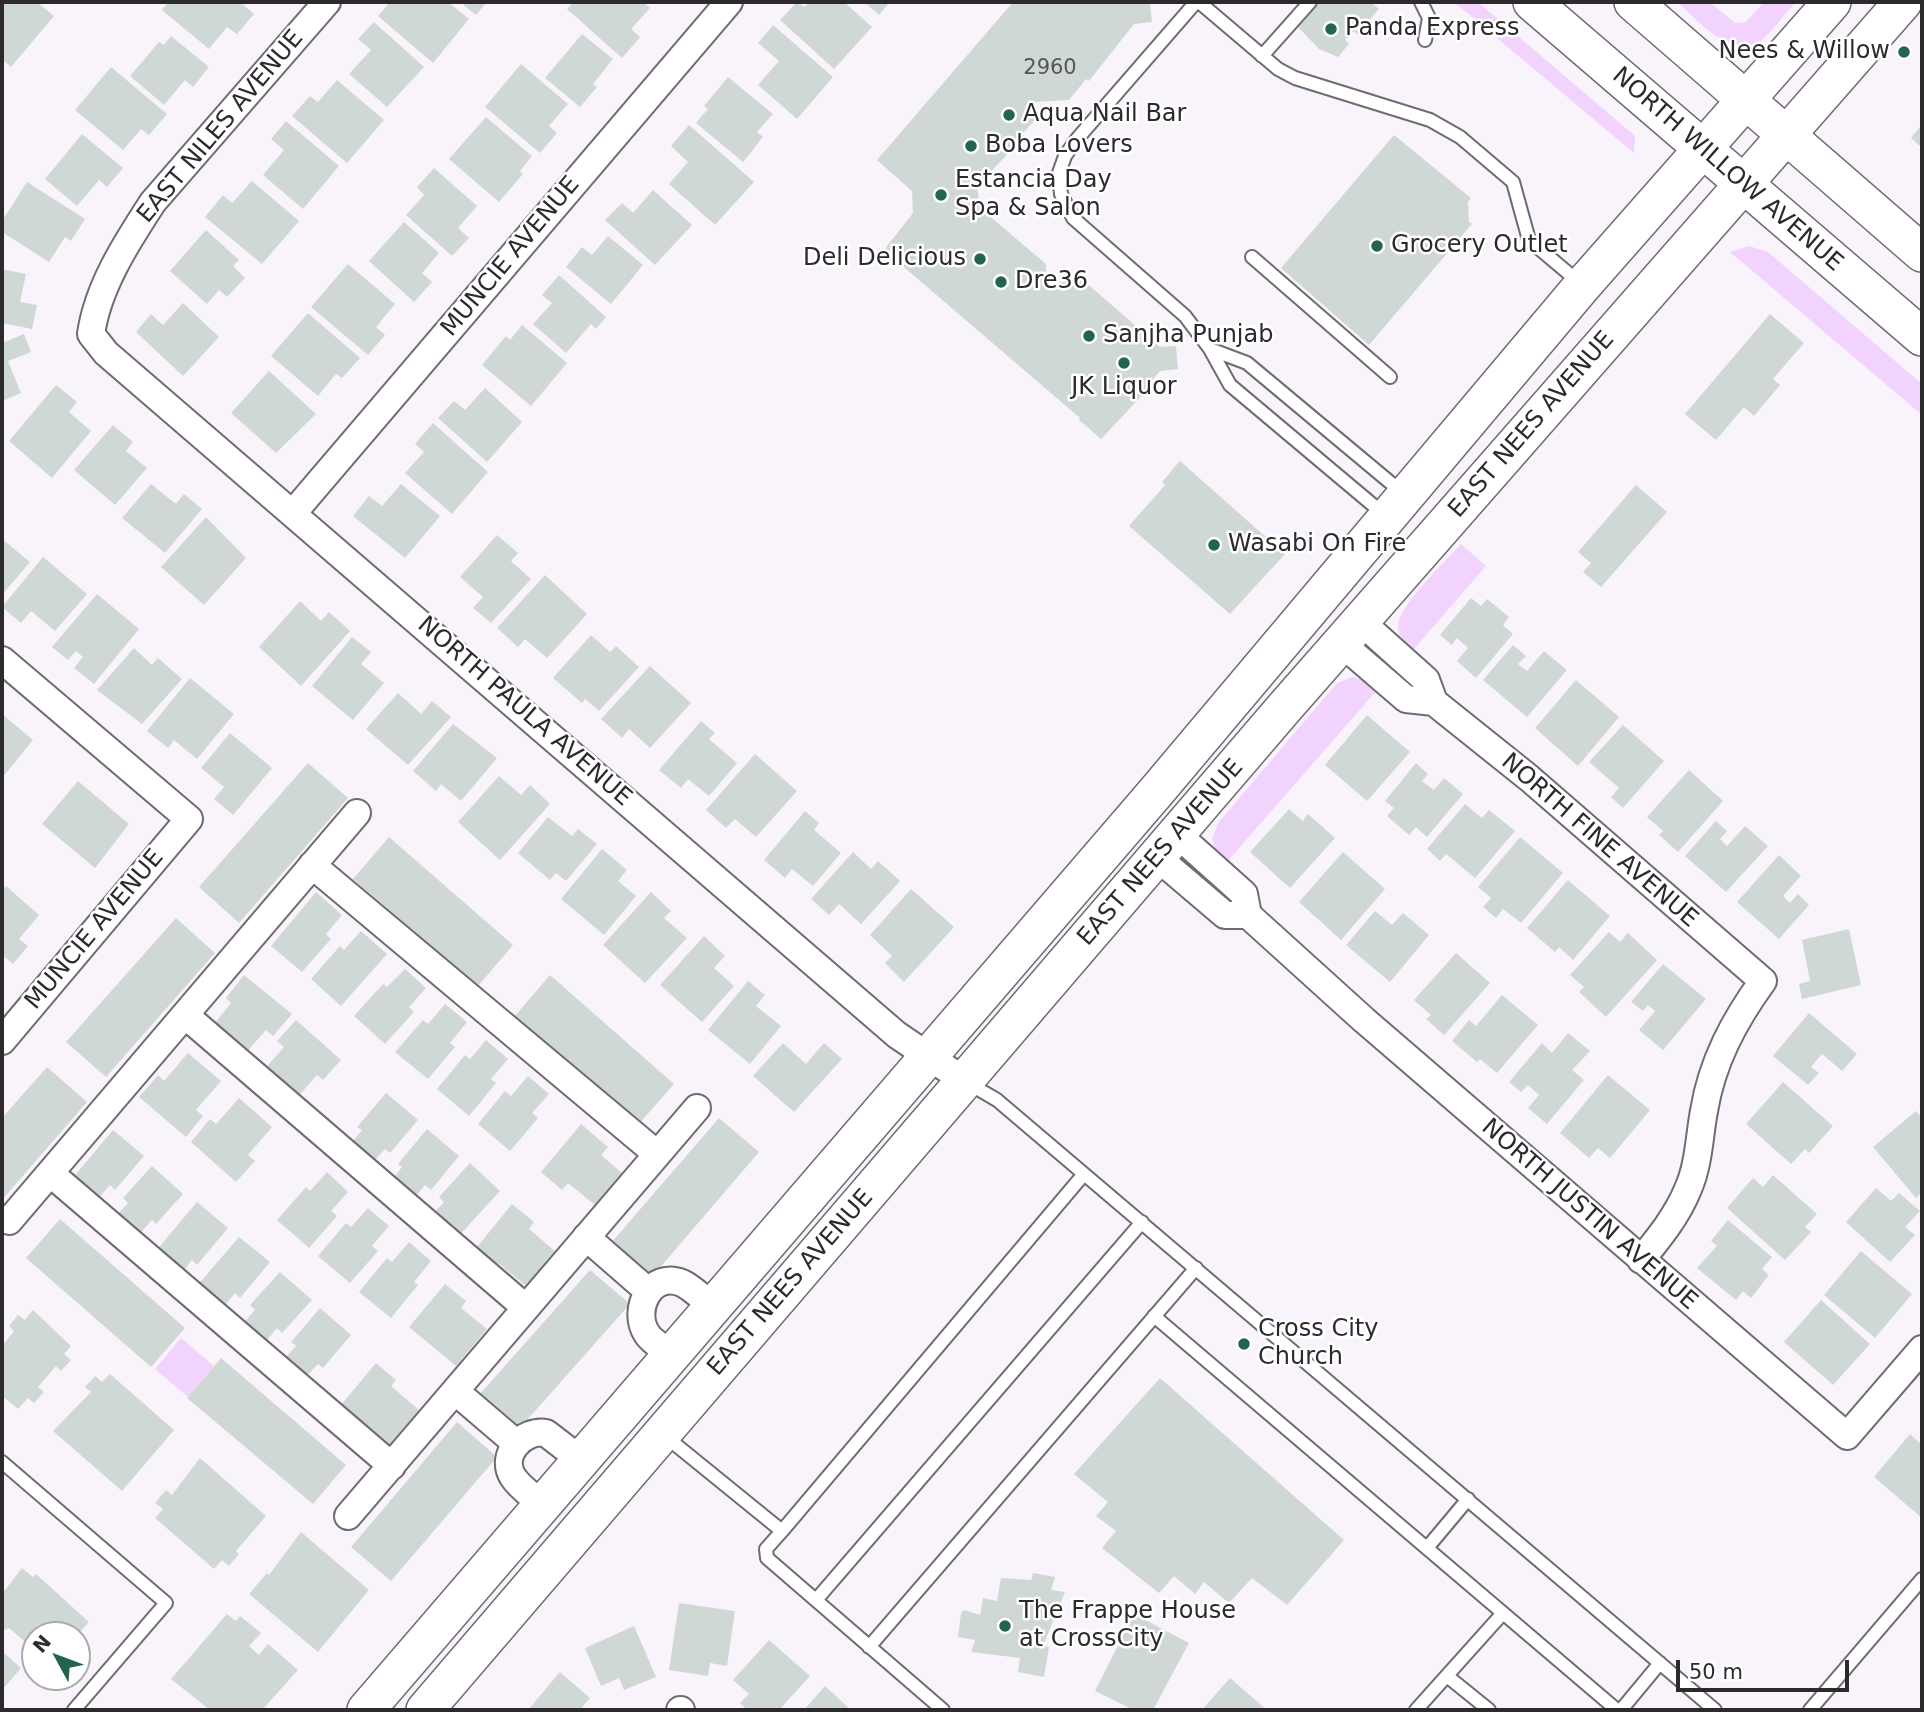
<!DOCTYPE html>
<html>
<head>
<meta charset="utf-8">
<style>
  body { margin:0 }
  #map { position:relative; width:1924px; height:1712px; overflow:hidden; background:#f9f4fb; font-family:"DejaVu Sans",sans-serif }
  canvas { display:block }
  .frame { position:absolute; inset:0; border:4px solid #2c2a2c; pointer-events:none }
  .north { position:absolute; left:21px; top:1621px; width:70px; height:70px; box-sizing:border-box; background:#fff; border:2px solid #abaaab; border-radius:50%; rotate:311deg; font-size:19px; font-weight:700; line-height:28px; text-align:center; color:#2c2a2c }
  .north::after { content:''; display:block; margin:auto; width:24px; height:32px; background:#236351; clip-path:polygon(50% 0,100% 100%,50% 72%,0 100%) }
  .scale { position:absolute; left:1676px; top:1660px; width:173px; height:32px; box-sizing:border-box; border:4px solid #2c2a2c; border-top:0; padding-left:9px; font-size:21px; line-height:24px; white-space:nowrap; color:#2c2a2c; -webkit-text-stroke:5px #fff; paint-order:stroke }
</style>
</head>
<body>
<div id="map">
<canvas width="1924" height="1712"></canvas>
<div class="frame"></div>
<div class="north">N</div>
<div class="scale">50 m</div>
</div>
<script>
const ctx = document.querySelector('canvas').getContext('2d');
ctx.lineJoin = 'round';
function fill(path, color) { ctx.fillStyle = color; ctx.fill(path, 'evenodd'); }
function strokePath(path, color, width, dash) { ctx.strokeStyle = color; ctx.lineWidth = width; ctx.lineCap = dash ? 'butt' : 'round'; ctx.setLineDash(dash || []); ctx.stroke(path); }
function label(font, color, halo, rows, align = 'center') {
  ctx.font = font + ' "DejaVu Sans",sans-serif'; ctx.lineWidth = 5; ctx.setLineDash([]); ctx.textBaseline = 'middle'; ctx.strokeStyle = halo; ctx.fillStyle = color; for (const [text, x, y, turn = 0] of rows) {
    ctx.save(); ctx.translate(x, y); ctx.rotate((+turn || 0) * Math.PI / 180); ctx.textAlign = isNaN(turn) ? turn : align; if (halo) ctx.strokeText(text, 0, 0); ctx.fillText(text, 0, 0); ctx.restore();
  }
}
const green = new Path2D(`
  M1454,2H1478L1635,136L1634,153Z
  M1677,2H1710L1735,23L1746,22L1764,2H1796C1785,14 1775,28 1763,39C1734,65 1699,20 1677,2Z
  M1749,246L1768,252L1922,384V415L1730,252Z
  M1461,544L1486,566L1413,650C1406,644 1398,637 1398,627C1398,606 1446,561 1461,544Z
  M1352,677L1368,682L1378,689L1226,863L1217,854L1212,839L1218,823L1337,683Z
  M181,1338L214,1366L188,1397L155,1369Z`);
const building = new Path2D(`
  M2,2H37L54,16L11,67L2,59Z
  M168,2H240L254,14L237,34L227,27L209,49L162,10Z
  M390,2H448L469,19L433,63L378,16Z
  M460,2H487L476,15Z
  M573,2H643L650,8L631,29L640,37L622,58L567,9Z
  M797,2L805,7L809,2H844L872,27L834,69L780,20Z
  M864,2H890L879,15Z
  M1013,2H1150L1152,22L1134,24L1089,81L1086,79L1069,100L1034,102V121L1022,134L1025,136L977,186L980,208L1046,264V283L1083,280L1160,347L1176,346L1178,369L1160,371L1148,385L1150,387L1101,439L1079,420L1080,418L884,250L913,213L912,191L877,160Z
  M1320,2H1375L1373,4L1379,9L1357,34L1354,31L1345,40L1349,44L1338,57L1319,49L1298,27Z
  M374,22L424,67L387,107L349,74L371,50L358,39Z
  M773,25L833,77L797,119L758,85L779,61L758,43Z
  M582,34L613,59L593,84L597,87L580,107L545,78Z
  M171,36L209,67L193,87L185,80L164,105L130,76L159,42L164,45Z
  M521,64L568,104L549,126L557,133L540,153L485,107Z
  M111,67L167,114L149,135L141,129L123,150L75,110Z
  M728,77L773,114L757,132L763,137L743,162L696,123L708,109L704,106Z
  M337,80L384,120L347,163L292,116L310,96L318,102Z
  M486,117L532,156L520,171L523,174L499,202L449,159Z
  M286,121L339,166L303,209L263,175L284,150L271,139Z
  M1922,124V148L1911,138Z
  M689,125L754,182L715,225L669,184L688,162L671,146Z
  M82,134L123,168L107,187L99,180L77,206L45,179Z
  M1394,135L1471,198L1468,202L1469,222L1472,224L1369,345L1281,268Z
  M434,168L477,206L458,228L469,238L452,256L406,215L424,195L417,187Z
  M252,181L299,221L262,264L205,217L223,195L232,203Z
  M27,182L85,219L71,241L65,237L49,262L2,232V221Z
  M653,190L692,225L655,265L605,220L622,203L633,213Z
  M404,222L439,253L422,273L432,282L414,302L369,261Z
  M206,230L239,260L233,266L245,278L227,297L219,290L207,304L170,271Z
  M608,236L643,265L611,304L566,267L582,247L592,255Z
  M348,264L395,304L376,327L385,335L368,355L311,307Z
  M2,269L26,274L20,302L37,305L32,329L2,323Z
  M559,275L606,317L596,329L591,324L566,353L533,324L552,303L542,295Z
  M183,303L219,337L183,376L136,332L151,314L163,325Z
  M308,313L360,358L342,378L336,374L318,396L271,356Z
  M1770,314L1804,343L1773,379L1780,385L1754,416L1744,407L1716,440L1685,414Z
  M522,325L567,363L531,406L482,365L506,336L510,340Z
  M24,334L31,352L8,361L21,393L2,401V343Z
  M269,371L316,414L276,453L231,413Z
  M56,385L77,402L69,412L91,431L52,478L9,441Z
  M485,388L522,422L487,462L438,418L454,401L465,410Z
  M433,423L488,472L452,514L405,473L424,452L415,444Z
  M113,425L133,442L126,451L147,468L115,505L74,470Z
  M1180,461L1285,554L1230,614L1129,526L1165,485L1162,482Z
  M151,484L176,504L184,494L202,509L165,553L122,518Z
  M401,484L440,516L405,558L353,516L369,496L382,506Z
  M1636,485L1667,512L1601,587L1583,572L1591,563L1578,552Z
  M206,517L246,558L204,605L161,567Z
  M497,535L518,553L511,561L531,579L491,623L473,608L483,597L460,577Z
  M2,539L30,562L2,595Z
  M43,557L87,594L55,631L31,611L21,623L2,607Z
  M545,575L587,614L547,658L525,639L518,647L497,628Z
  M97,594L139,629L94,684L74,668L83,657L76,651L68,660L52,647Z
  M1471,598L1481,606L1487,599L1509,617L1503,625L1513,634L1476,678L1457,661L1468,648L1457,638L1452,645L1440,635Z
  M300,601L321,621L329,612L350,631L301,686L259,647Z
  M591,635L610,652L616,646L639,667L599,711L585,699L582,703L553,678Z
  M352,637L371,652L361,664L384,683L353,720L312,686Z
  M1513,645L1526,656L1518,664L1527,671L1544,651L1567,670L1527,717L1483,680Z
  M134,648L152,665L158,658L182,679L142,724L97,690Z
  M650,666L691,703L650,748L629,729L622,738L601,719Z
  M190,678L234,714L197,759L174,740L168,748L147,731Z
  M1576,680L1619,717L1578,766L1535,728Z
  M398,693L421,714L432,701L451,717L408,765L366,729Z
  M2,714L33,740L2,778Z
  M1367,715L1410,752L1367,801L1325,765Z
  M701,721L715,733L709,739L737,763L709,796L688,779L681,788L659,770Z
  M453,724L497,758L461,801L441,784L436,791L413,771Z
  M1623,725L1664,761L1623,808L1611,797L1619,788L1589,762Z
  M230,733L272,768L233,815L214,799L224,787L201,768Z
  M755,754L797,791L756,837L735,819L726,828L706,810Z
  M308,763L348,798L239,923L199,887Z
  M1416,763L1428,774L1422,781L1434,790L1444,778L1463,794L1427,837L1416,827L1409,835L1387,816L1394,808L1385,801Z
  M1689,770L1723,801L1678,852L1659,835L1663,831L1647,817Z
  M499,776L521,795L530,785L550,804L500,860L458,822Z
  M78,781L129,824L95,868L42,824Z
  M1465,804L1482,818L1489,810L1515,831L1475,878L1446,854L1440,861L1427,849Z
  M1289,809L1303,821L1308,814L1335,838L1290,888L1250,852Z
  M805,811L819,823L814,830L841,853L813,886L792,869L785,878L764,860Z
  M548,817L572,836L578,829L597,844L566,881L556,873L550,880L518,853Z
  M1716,821L1727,831L1720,839L1727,846L1745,826L1768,846L1726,892L1685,856Z
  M389,837L513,945L478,986L353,879Z
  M1520,837L1563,873L1521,923L1503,909L1496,918L1483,907L1491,898L1478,887Z
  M602,849L627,870L618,881L636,896L604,935L561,899Z
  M853,852L871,869L878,861L900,881L861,924L839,904L829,915L811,899Z
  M1343,852L1385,889L1341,940L1299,902Z
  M1779,855L1801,876L1783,896L1790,903L1798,894L1809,905L1779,939L1737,902Z
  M1568,880L1610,916L1573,960L1559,947L1555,952L1527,928Z
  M6,886L39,915L19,939L28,946L13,964L2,955V891Z
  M911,889L954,927L904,982L885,963L892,956L870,935Z
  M316,892L342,915L326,934L331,939L302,972L271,946Z
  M651,892L671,911L664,918L687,938L645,983L603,945Z
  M1375,911L1392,925L1403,913L1429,935L1390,982L1346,945Z
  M176,918L215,953L106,1077L66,1042Z
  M1849,929L1861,985L1802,999L1799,984L1810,981L1802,940Z
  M361,931L387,954L341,1006L311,979L340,946L344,950Z
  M1609,932L1620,942L1628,933L1657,960L1606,1017L1579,992L1584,987L1570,975Z
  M704,936L725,956L714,968L734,986L702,1022L660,985Z
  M1456,953L1490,983L1444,1035L1426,1019L1431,1015L1414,1000Z
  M1663,964L1706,999L1663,1050L1639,1030L1655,1011L1648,1005L1643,1011L1631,1002Z
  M405,969L426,988L409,1007L414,1012L385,1044L354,1016L383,984L387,987Z
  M244,975L292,1014L273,1036L266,1030L244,1055L211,1028L231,1003L226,998Z
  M550,975L674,1084L638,1125L514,1017Z
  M748,981L765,995L756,1006L781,1026L750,1064L708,1030Z
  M1502,995L1538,1025L1497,1073L1480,1059L1477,1062L1452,1041L1469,1020L1476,1026Z
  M445,1004L467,1022L450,1043L455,1047L428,1079L395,1052L423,1020L428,1024Z
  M1809,1013L1857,1054L1842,1071L1822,1054L1811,1067L1819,1073L1808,1085L1773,1056Z
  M296,1020L341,1060L323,1080L317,1075L295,1100L262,1072L284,1047L277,1041Z
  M1568,1033L1590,1051L1572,1070L1584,1080L1547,1124L1528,1108L1539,1095L1528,1085L1521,1092L1509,1082L1542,1043L1552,1053Z
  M486,1040L508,1059L491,1079L496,1083L469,1116L437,1089L465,1055L470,1059Z
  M783,1043L806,1064L824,1043L842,1059L794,1112L753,1076Z
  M188,1053L221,1081L196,1110L203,1116L186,1137L139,1097L158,1075L164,1081Z
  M47,1067L87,1102L2,1200V1118Z
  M1608,1075L1650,1110L1610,1158L1598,1148L1589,1158L1560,1133Z
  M528,1076L549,1094L532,1113L538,1118L510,1151L478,1124L505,1091L511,1096Z
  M1783,1082L1833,1126L1809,1153L1805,1149L1791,1164L1746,1124Z
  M386,1093L418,1120L390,1153L385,1149L371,1164L349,1146L362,1130L357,1127Z
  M239,1098L272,1127L248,1155L255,1161L236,1182L191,1142L210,1119L216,1124Z
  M1916,1111L1922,1118V1192L1916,1198L1873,1147Z
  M719,1118L759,1152L651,1278L611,1243Z
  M581,1124L608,1147L601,1155L622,1173L595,1205L568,1183L562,1190L541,1172Z
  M427,1129L459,1156L431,1190L425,1185L412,1201L390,1183L402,1167L398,1164Z
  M113,1130L144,1156L115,1190L110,1185L96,1201L71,1180Z
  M470,1163L500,1191L455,1240L430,1217L444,1202L439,1197Z
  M152,1166L183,1194L156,1224L152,1220L137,1237L115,1217L128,1203L123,1198Z
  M327,1172L348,1192L331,1211L337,1216L309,1248L277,1220L306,1187L310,1191Z
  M1773,1175L1817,1214L1805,1227L1811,1232L1785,1260L1727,1208L1753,1178L1763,1187Z
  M1876,1188L1891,1201L1899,1193L1920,1211L1905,1227L1915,1235L1890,1262L1846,1222Z
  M197,1202L228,1228L197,1265L192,1260L181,1274L155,1252Z
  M512,1204L534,1222L529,1229L555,1251L526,1286L498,1263L494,1269L473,1252Z
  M368,1208L389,1226L372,1246L378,1251L350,1283L318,1256L346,1223L351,1227Z
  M60,1219L185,1328L151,1367L26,1258Z
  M1728,1220L1772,1257L1762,1269L1769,1275L1751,1298L1743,1291L1736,1300L1697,1268L1717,1246L1711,1241Z
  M239,1237L270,1262L240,1298L235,1293L222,1309L196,1287Z
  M409,1242L431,1261L414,1282L418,1285L391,1318L359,1292L387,1258L392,1262Z
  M1861,1251L1912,1294L1875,1338L1824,1295Z
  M590,1270L630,1304L519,1429L480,1394Z
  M280,1272L312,1300L282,1333L277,1328L263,1345L241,1326L255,1310L250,1305Z
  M445,1284L466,1301L461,1308L487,1329L456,1366L409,1327Z
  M1821,1300L1870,1344L1833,1385L1784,1342Z
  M320,1308L351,1335L323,1368L318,1364L304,1379L283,1360L296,1346L291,1342Z
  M33,1310L71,1346L64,1354L71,1360L61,1371L56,1366L38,1387L44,1392L34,1403L28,1398L18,1409L2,1396V1346L14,1331L9,1326L18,1315L25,1320Z
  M221,1358L346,1465L313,1504L187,1398Z
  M376,1363L396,1380L391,1386L419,1410L390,1444L363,1422L358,1429L336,1411Z
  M110,1374L174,1430L122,1491L53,1431L91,1392L85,1387L95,1376L102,1382Z
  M1160,1378L1344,1540L1287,1605L1252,1578L1229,1603L1204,1582L1195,1594L1174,1576L1159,1593L1102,1548L1116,1531L1096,1516L1108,1502L1074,1474Z
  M457,1422L497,1457L391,1581L351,1547Z
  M1910,1434L1922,1445V1518L1874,1477Z
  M200,1458L266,1516L236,1551L239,1554L229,1566L222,1560L214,1569L155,1518L163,1509L155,1503L166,1490L172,1495Z
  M301,1532L369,1590L318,1652L249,1594L267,1573L269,1575Z
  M22,1568L33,1577L36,1574L89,1622L77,1635H35V1662L24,1652L29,1645L9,1628L2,1631V1594Z
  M1033,1573L1055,1577L1051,1590L1065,1592L1043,1646L1049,1647L1044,1677L1018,1672L1020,1658L971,1652L975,1640L958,1637L961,1613L964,1610L980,1615L983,1598L997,1601L1001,1578L1031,1580Z
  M679,1603L735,1611L727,1666L710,1663L708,1676L669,1670Z
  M227,1614L236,1621L240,1616L261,1633L249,1646L259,1655L268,1644L298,1670L262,1710H210L171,1679Z
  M1134,1614L1189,1643L1153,1710H1134L1095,1691Z
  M634,1626L656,1677L624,1690L619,1678L601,1686L585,1648Z
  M769,1640L810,1676L779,1710H747L740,1703L749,1694L733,1680Z
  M2,1651L21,1668L2,1690Z
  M560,1672L590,1698L580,1710H528Z
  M1230,1678L1267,1710H1202Z
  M825,1686L851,1710H804Z`);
const lane = new Path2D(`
  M1196,2L1077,139L1065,156L1059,173L1061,194L1073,218L1185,316L1210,349
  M1199,2L1278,69L1295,78L1430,120L1460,137L1513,182L1529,240L1580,283
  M1421,2L1429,18L1425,40
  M1262,56L1310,2
  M1252,257L1390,377
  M1386,516L1230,385L1210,349L1247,363L1404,494
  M968,1083L997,1100L1715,1710
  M1154,1316L1617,1710
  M665,1436L782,1531L1084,1174
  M2,1462L166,1603L74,1710
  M782,1531L766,1549L767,1558L943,1710
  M1427,1548L1468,1499
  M816,1600L1142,1222
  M869,1647L1196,1268
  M1447,1676L1489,1710
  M1416,1710L1503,1613
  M1621,1710L1660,1663
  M1810,1710L1922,1579`);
const street = new Path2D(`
  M327,2L153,202C127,242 98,286 91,334L106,353L897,1035L965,1081
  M293,513L729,2
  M1360,621L1426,680L1434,702
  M1341,643L1406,699L1434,702L1529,778L1763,981C1734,1021 1712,1062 1704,1111C1699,1138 1699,1164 1688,1189C1677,1216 1659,1238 1641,1260
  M2,660L189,819L2,1041
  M1178,835L1244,894L1248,915L1364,1020L1847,1436L1922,1349
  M1158,858L1225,915H1248
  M312,865L657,1154
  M185,1015L526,1308
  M50,1173L392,1466
  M9,1221L357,813
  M586,1237L648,1291
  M672,1355C665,1349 652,1342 647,1334C631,1310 651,1270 682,1283C693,1288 703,1299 713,1307
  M455,1391L517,1444
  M543,1505C533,1496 520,1488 513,1477C499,1455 523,1429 546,1433L581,1460
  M348,1516L697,1108
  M680,1710H681`);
const secondary = new Path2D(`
  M1532,2L1922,337
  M1633,2L1922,253
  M366,1710L1156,792L1582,286L1832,2
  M425,1710L1285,707L1903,2`);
const markers = [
  [1331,29,7,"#236351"],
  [1904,52,7,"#236351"],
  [1009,115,7,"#236351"],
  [971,146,7,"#236351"],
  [941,195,7,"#236351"],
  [1377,246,7,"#236351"],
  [980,259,7,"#236351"],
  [1001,282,7,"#236351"],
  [1089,336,7,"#236351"],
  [1124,363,7,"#236351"],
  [1214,545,7,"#236351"],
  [1244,1344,7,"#236351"],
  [1005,1626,7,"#236351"]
];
const numberNames = [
  ["2960",1050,69]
];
const poiNames = [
  ["Panda Express",1345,29],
  ["Nees & Willow",1890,52,"right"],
  ["Aqua Nail Bar",1023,115],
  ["Boba Lovers",985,146],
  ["Estancia Day",955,181],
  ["Spa & Salon",955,209],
  ["Grocery Outlet",1391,246],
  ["Deli Delicious",966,259,"right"],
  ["Dre36",1015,282],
  ["Sanjha Punjab",1103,336],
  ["JK Liquor",1124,388,"center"],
  ["Wasabi On Fire",1228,545],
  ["Cross City",1258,1330],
  ["Church",1258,1358],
  ["The Frappe House",1019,1612],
  ["at CrossCity",1019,1640]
];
const streetNames = [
  ["EAST NILES AVENUE",221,127,-50],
  ["NORTH WILLOW AVENUE",1727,170,41],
  ["MUNCIE AVENUE",511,257,-50],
  ["EAST NEES AVENUE",1532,425,-49],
  ["NORTH PAULA AVENUE",524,712,41],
  ["NORTH FINE AVENUE",1599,841,41],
  ["EAST NEES AVENUE",1161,853,-49],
  ["MUNCIE AVENUE",95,930,-50],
  ["NORTH JUSTIN AVENUE",1589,1215,41],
  ["EAST NEES AVENUE",791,1283,-49]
];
fill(green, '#f2d3fe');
fill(building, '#cfd8d4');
strokePath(lane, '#706b72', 16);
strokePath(street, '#706b72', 30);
strokePath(secondary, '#706b72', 40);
strokePath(lane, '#fff', 12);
strokePath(street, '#fff', 26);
strokePath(secondary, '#fff', 37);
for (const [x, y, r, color] of markers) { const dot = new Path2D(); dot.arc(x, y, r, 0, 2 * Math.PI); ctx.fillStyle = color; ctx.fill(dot); strokePath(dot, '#fff', 2.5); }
label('21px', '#555656', null, numberNames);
label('24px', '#2c2a2c', '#fff', poiNames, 'left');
label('24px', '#2c2a2c', '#fff', streetNames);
</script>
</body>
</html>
